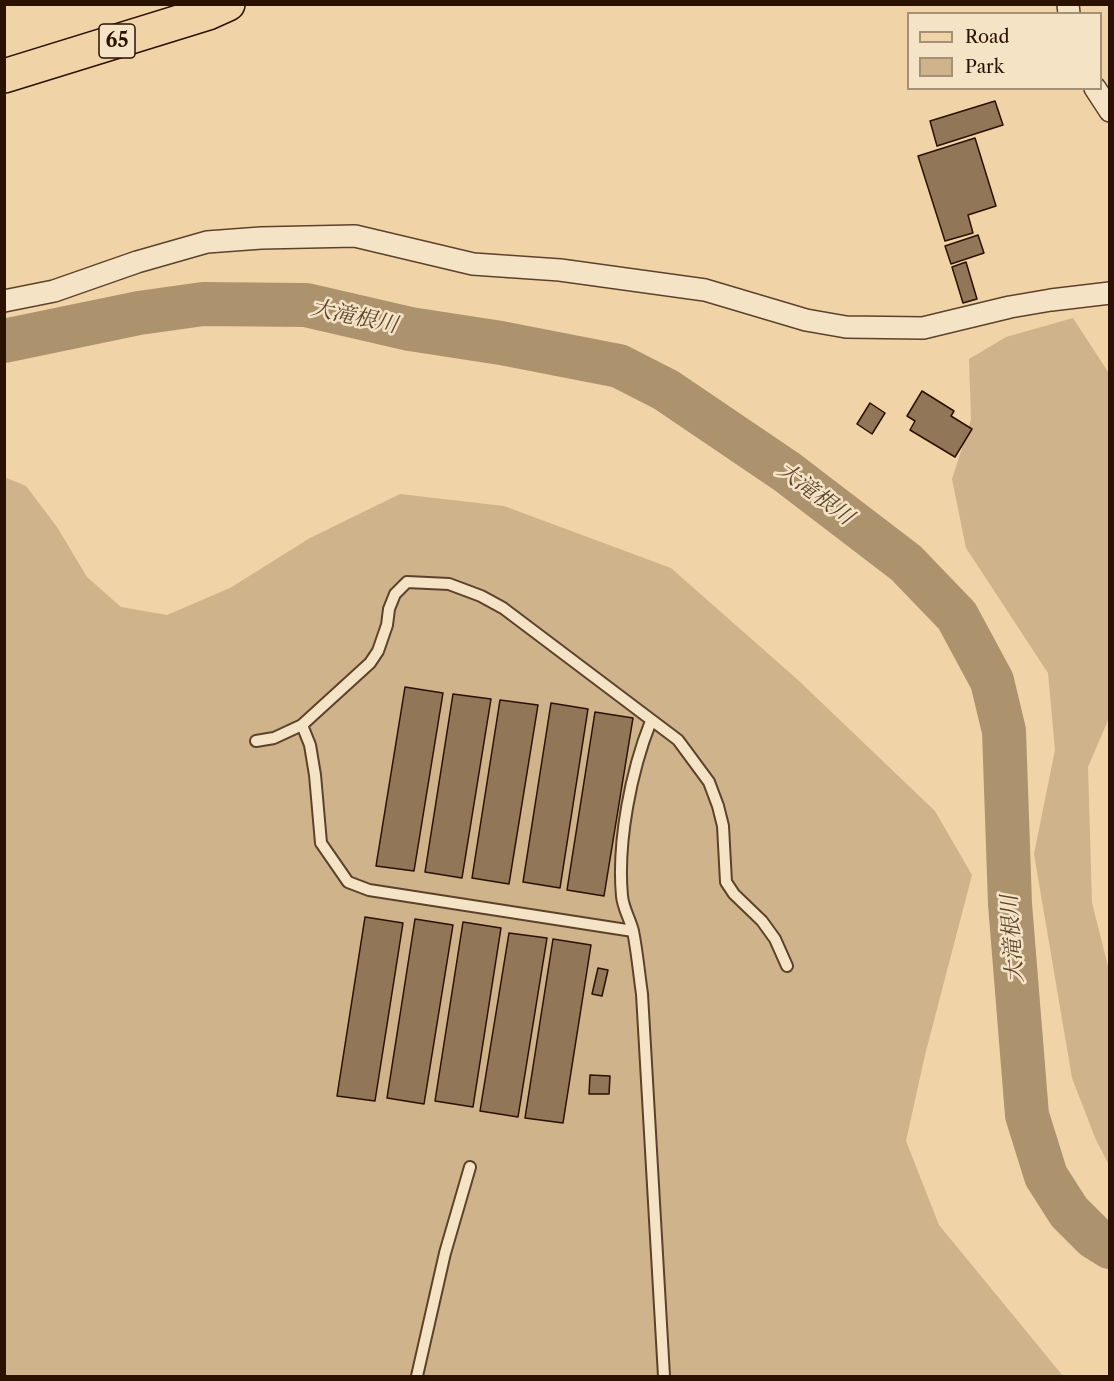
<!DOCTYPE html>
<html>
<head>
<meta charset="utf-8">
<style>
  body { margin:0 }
  #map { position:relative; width:1114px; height:1381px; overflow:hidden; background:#f0d4a7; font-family:"Libre Caslon Text",serif }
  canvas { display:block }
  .frame { position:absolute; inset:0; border:6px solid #2b1100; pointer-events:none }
  .legend { position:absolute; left:907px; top:12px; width:195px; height:78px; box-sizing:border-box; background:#f5e3c6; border:2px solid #a48f77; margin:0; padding:8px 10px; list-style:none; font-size:18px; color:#2b1100 }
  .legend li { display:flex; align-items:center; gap:12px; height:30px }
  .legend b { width:30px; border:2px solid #a48f77 }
</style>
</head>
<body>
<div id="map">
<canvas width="1114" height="1381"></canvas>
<div class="frame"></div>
<ul class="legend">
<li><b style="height:8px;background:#f0d4a7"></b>Road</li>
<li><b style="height:16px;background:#cfb38b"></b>Park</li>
</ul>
</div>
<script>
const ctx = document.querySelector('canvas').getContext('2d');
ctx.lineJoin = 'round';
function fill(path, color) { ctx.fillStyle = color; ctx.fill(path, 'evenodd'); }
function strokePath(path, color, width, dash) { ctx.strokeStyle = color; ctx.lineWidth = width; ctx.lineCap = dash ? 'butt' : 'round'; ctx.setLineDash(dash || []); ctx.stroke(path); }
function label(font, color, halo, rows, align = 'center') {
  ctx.font = font + ' "Libre Caslon Text","Noto Serif JP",serif'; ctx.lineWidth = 5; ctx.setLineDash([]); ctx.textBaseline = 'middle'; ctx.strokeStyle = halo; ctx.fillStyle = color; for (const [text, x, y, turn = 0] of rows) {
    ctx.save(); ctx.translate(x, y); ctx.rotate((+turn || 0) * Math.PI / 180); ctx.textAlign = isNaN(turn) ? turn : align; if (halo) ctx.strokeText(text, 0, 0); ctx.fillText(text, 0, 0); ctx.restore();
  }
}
const green = new Path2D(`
  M1073,318L1110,375L1109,718L1088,767L1092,903L1109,970V1165L1096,1140L1072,1078L1034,854L1055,750L1048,673L966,548L952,479L971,420L969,359L1006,337Z
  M4,477L26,486L57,527L87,577L121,607L167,615L230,588L310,538L400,494L504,506L671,568L798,680L935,811L972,875L925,1055L906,1141L939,1225L1063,1376H5Z`);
const river = new Path2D(`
  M4,341L139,313L203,304L306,305L410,329L501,343L619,366L666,390L787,472L906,563L957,616L992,681L1004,731L1010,904L1027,1115L1046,1176L1069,1212L1094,1237L1110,1247`);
const building = new Path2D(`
  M995,101L1003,125L937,146L930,121Z
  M975,138L996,206L968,215L973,233L945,241L918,156Z
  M978,235L984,253L951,264L945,246Z
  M966,262L977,299L963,303L952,267Z
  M922,391L954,411L951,416L972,429L955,457L910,430L915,421L907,416Z
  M870,403L885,413L872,434L857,424Z
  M405,687L443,693L414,871L376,866Z
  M453,694L491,699L462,878L425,872Z
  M500,700L538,705L509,884L472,878Z
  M551,703L588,709L560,888L523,882Z
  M595,712L633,718L604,896L567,890Z
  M365,917L403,923L375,1101L337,1096Z
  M415,919L453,925L424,1104L387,1098Z
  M463,922L501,928L473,1107L435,1101Z
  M509,933L547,938L518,1117L480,1111Z
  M553,939L591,945L563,1123L525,1118Z
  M598,968L608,970L602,996L592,994Z
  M590,1075L610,1076L609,1094H589Z`);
const service = new Path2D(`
  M651,721C631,771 617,842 622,896C623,908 630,919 633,931C637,951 639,973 642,994L664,1376
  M302,725L310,745L315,775L321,843L348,882L369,890L633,931
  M256,741L274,738L302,725L370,663L378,651L387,625L389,609L395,594L407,582L449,584L481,596L503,608L678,740L709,782L718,806L723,826L726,882L734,894L762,921L775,939L787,966
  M417,1376L445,1253L470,1167`);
const minor = new Path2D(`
  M1068,4L1069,14
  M1095,88L1110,111
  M4,301L54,291L137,262L207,242L261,238L355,236L473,264L560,270L705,290L806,320L846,327L923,328L1010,307L1051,300L1110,293`);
const primary = new Path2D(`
  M4,76L208,13L228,4`);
const shields = [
  [117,41,36]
];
const shieldNames = [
  ["65",117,41]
];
const waterNames = [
  ["大滝根川",354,317,12],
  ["大滝根川",815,494,37],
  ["大滝根川",1013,939,-94]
];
fill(green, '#cfb38b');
strokePath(river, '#ad926e', 44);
fill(building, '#917657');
strokePath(building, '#2b1100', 1.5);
strokePath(service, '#5c422a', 14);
strokePath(minor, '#5c422a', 24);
strokePath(primary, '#2b1100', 36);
strokePath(service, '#f5e3c6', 10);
strokePath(minor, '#f5e3c6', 21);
strokePath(primary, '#f0d4a7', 33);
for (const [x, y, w] of shields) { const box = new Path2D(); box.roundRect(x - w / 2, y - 17, w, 34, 4.5); ctx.fillStyle = '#f5e3c6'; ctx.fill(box); strokePath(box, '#2b1100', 1.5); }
label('bold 20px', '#2b1100', null, shieldNames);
label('italic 22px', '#5f452c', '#f5e3c6', waterNames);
</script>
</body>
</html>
